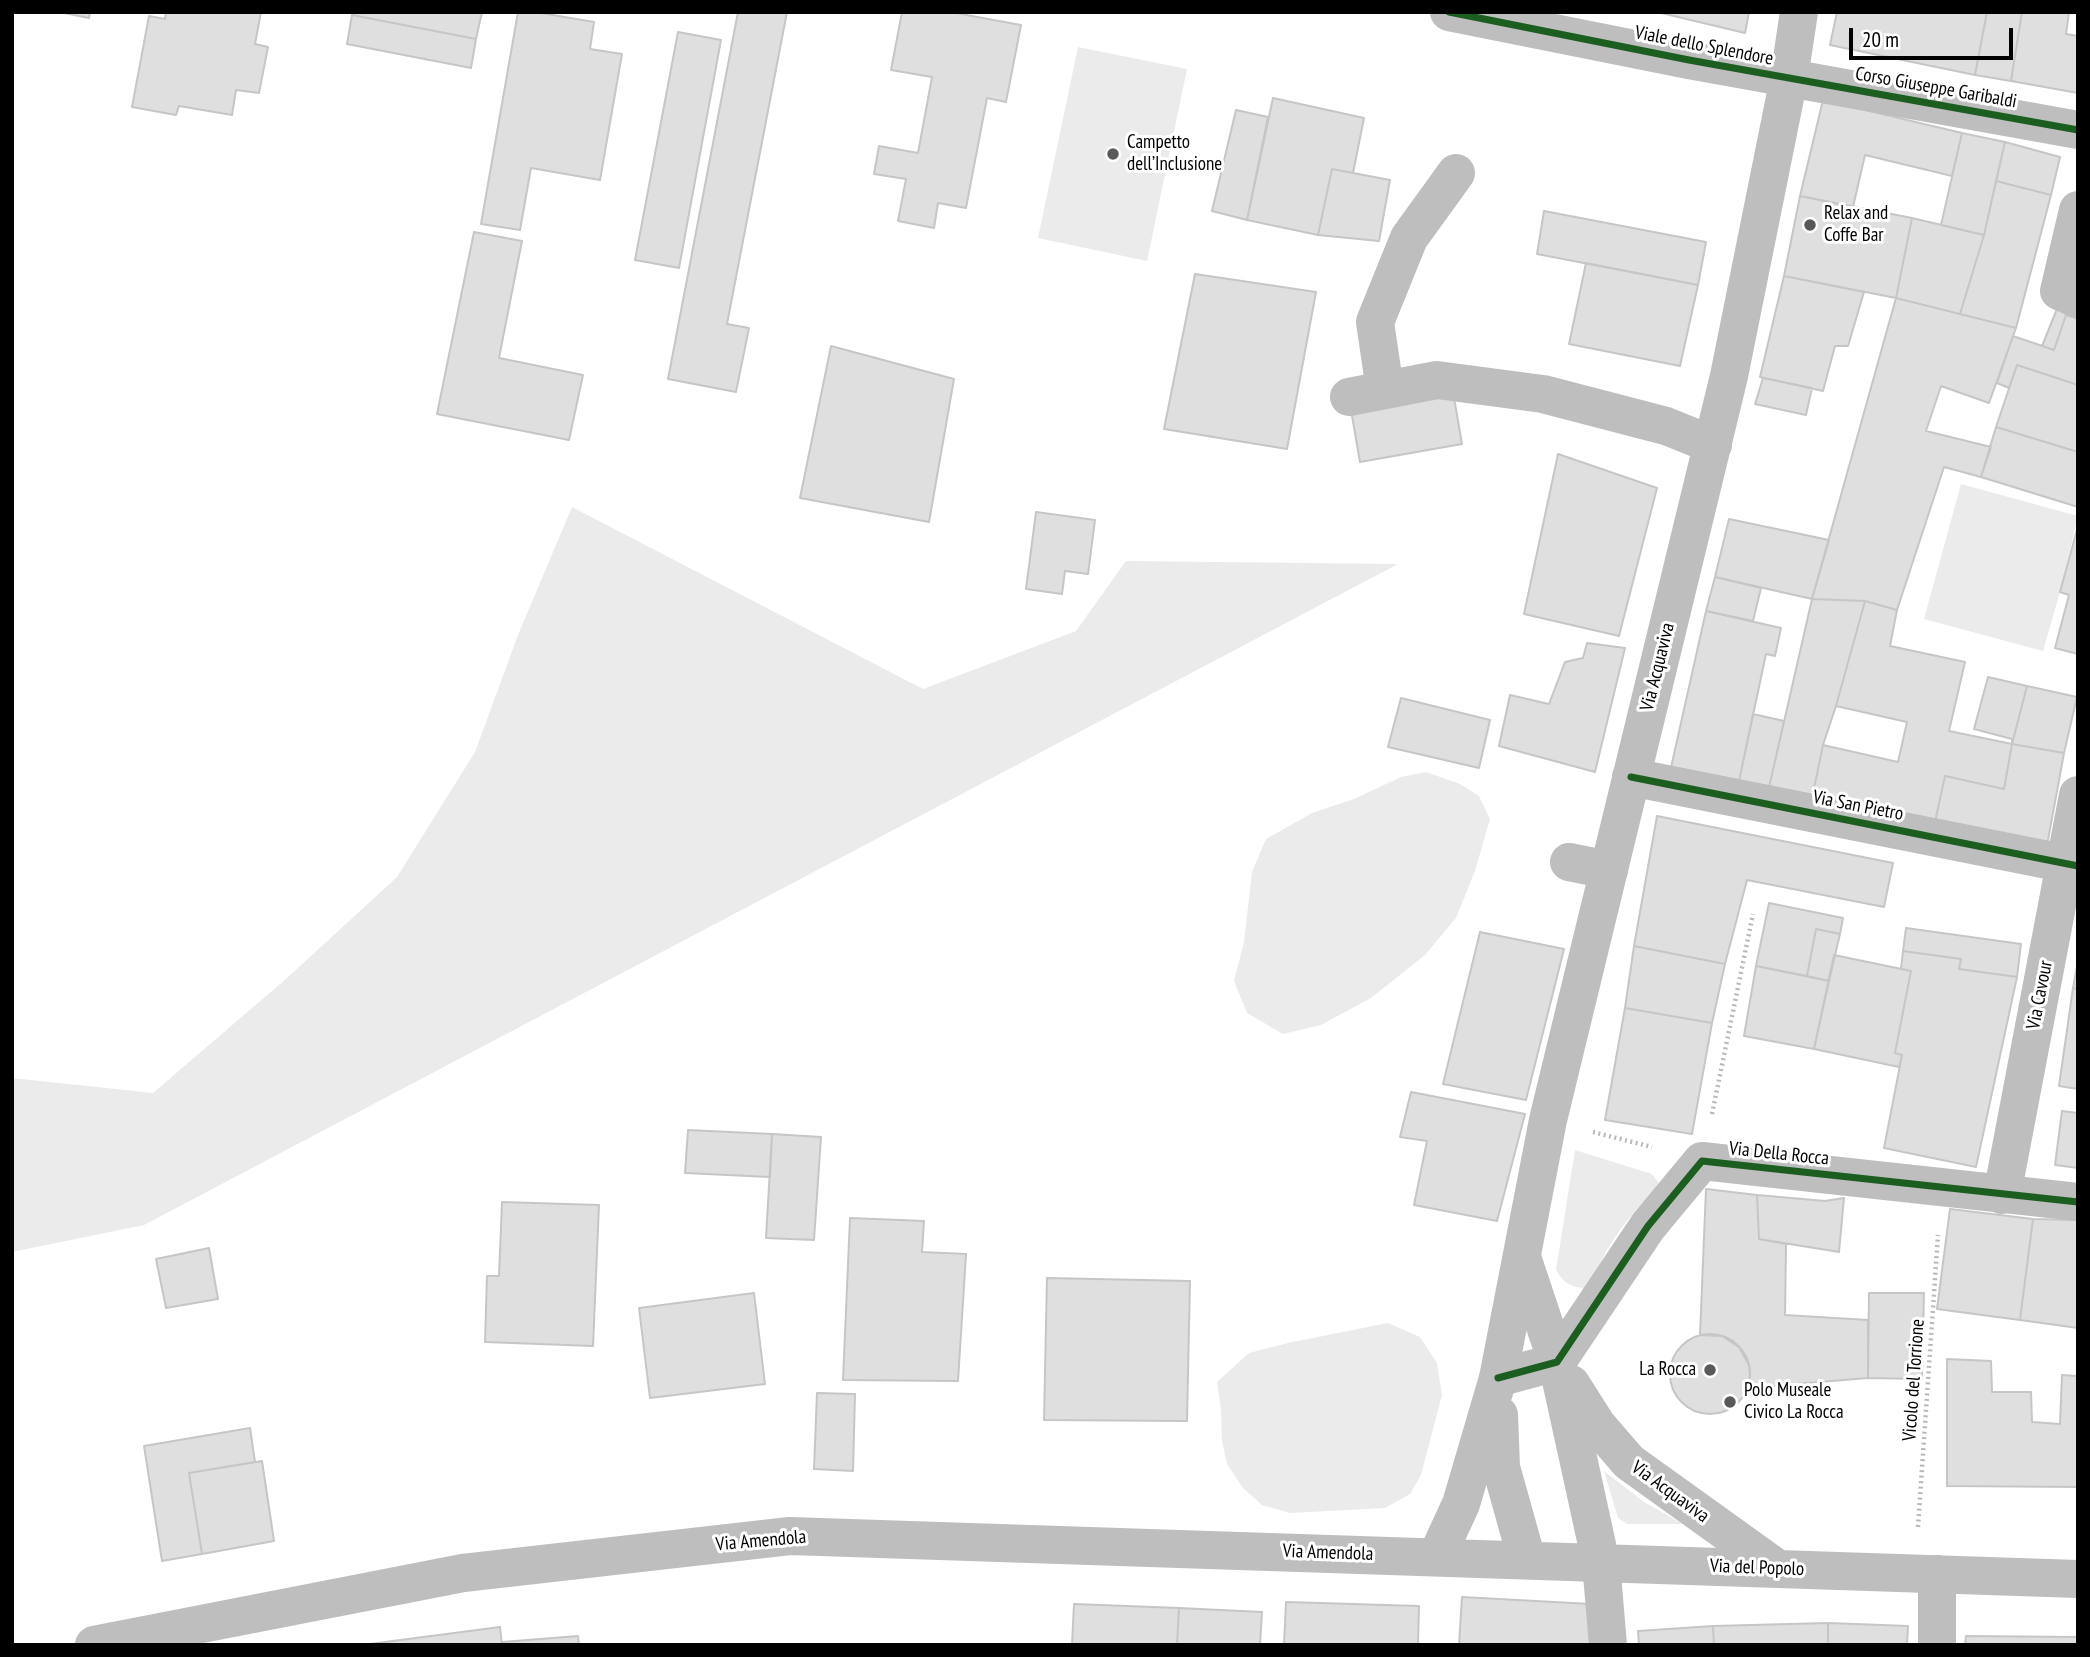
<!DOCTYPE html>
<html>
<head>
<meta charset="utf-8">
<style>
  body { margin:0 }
  #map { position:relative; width:2090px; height:1657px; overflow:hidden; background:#fff; font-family:"PT Sans Narrow",sans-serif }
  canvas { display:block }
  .frame { position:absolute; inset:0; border:14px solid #000; pointer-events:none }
  .scale { position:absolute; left:1849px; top:28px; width:164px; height:32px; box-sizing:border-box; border:4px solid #000; border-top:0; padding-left:9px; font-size:21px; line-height:24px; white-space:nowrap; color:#000; -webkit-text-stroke:5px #fff; paint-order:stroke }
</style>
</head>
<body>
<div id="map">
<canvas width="2090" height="1657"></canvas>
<div class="frame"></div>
<div class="scale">20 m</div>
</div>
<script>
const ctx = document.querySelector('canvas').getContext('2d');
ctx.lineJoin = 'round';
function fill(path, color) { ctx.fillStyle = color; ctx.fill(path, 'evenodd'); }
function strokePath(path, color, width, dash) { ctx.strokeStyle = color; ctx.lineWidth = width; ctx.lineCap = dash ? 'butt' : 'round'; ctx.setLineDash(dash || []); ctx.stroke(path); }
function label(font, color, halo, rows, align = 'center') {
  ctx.font = font + ' "PT Sans Narrow",sans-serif'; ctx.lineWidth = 6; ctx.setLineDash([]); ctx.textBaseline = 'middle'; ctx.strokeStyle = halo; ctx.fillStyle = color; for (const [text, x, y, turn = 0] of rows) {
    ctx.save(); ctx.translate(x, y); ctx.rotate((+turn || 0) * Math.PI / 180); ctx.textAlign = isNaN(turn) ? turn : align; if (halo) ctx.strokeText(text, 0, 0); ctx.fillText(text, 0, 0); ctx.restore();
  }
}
const green = new Path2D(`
  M1078,47L1187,69L1147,261L1038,238Z
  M1961,484L2078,516L2060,592L2043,651L1924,619Z
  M572,507L923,689L1076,631L1126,561L1398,564L144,1225L12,1252V1078L153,1093L287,978L397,877L475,752L518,635Z
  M1426,772L1460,784L1479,796L1490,819L1475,871L1456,918L1425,955L1371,998L1321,1025L1283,1034L1247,1013L1234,981L1244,942L1252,872L1266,839L1312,813L1354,799L1401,777Z
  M1575,1150L1652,1174L1660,1185C1641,1204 1624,1222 1610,1245C1601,1260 1596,1275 1584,1288C1570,1287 1563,1282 1556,1270Z
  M1388,1323L1420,1337L1437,1363L1442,1395L1421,1475L1410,1494L1385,1508L1290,1513L1262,1505L1243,1488L1227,1464L1222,1442L1221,1410L1217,1382L1249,1353L1288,1343Z
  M1604,1471L1644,1502L1683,1524H1627L1618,1518Z`);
const building = new Path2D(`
  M59,12H90L89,18Z
  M166,12H261L255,44L268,47L259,93L236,90L232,115L179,106L176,115L132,107L149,16L165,19Z
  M353,12H482L476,39L352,15Z
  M518,12H535L594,22L590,49L622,54L600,180L531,168L520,230L481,224Z
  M738,12H787L727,324L749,328L736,392L668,379Z
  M902,12H950L1021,25L1006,102L987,98L966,208L938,203L934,228L898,221L906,179L874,174L879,146L918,153L932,77L891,70Z
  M1657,12H1749L1745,33Z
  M1837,12H1987L1975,75L1830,45Z
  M1987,12H2022L2011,81L1975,75Z
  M2022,12H2069L2066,34L2078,36V93L2011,81Z
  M352,15L476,39L471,68L347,44Z
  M678,32L721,40L679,268L635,260Z
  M1273,98L1364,118L1353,173L1332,169L1318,235L1247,220Z
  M1823,100L1962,133L1952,176L1865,155L1853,207L1800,196Z
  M1236,110L1268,117L1247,220L1212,211Z
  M1962,133L2005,142L1984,235L1941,225Z
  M2005,142L2060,157L2051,195L1996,181Z
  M1332,169L1390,180L1379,241L1318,235Z
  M1996,181L2051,195L2016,328L1960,314L1984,235Z
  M1800,196L1912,218L1896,298L1784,276Z
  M1544,211L1706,242L1698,285L1537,254Z
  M1912,218L1984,235L1960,314L1896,298Z
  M474,232L522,241L499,358L583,375L569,440L437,414Z
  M1586,263L1698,285L1680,366L1569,344Z
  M1195,274L1316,292L1287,449L1164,429Z
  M1784,276L1864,292L1848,346H1835L1823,391L1760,377Z
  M1896,298L2016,328L1989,403L1941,386L1926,431L1991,447L1981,477L1944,467L1897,610L1865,601L1812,599Z
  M2059,304L2066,315L2054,350L2042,346Z
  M2066,315L2078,319V385L2017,365L2009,388L1997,383L2013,336L2054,350Z
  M831,346L954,379L929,522L800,498Z
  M2017,365L2078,385V452L1996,427Z
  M1763,378L1812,388L1806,415L1755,404Z
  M1453,392L1462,444L1360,462L1351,410Z
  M1996,427L2078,452V507L1981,477Z
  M1558,454L1657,488L1619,636L1524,614Z
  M1036,512L1095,520L1088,574L1065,571L1062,594L1026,589Z
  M1729,519L1829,540L1812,599L1715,577Z
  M2078,526V654L2055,648L2069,595L2060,592Z
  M1715,577L1761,588L1753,621L1706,611Z
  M1812,599L1865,601L1836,706L1823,745L1811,803L1768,792Z
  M1865,601L1897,610L1890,646L1965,662L1949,731L2012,744L2004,789L1945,776L1933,831L1811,803L1823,745L1898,762L1907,722L1836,706Z
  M1706,611L1781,628L1775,656L1766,654L1738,786L1670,772Z
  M1587,643L1625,648L1595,772L1499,746L1510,695L1549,704L1565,662L1583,658Z
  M1988,677L2027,686L2012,744V739L1974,729Z
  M2027,686L2077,697L2064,753L2012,744Z
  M1401,698L1490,720L1479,768L1388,747Z
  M1753,714L1784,721L1768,792L1738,786Z
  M2012,744L2064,753L2046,851L1933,831L1945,776L2004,789Z
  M1657,816L1893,863L1884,907L1747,880L1725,964L1634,946Z
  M1769,903L1843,918L1840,934L1816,929L1807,976L1756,966Z
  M1906,928L2021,944L2017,977L1959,969L1961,959L1903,951Z
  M1816,929L1840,934L1829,981L1807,976Z
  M1480,932L1564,949L1526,1100L1443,1084Z
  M1634,946L1725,964L1712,1023L1625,1008Z
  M1903,951L1961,959L1959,969L2017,977L1976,1167L1884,1148L1902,1055L1895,1053L1911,971L1901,969Z
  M1834,955L1911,971L1895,1053L1902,1055L1899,1067L1814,1049Z
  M2078,961V989L2073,988Z
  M1756,966L1829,981L1814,1049L1744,1036Z
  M2073,988L2078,989V1089L2059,1086Z
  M1625,1008L1712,1023L1692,1134L1605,1120Z
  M1411,1092L1525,1114L1497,1221L1414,1205L1427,1141L1400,1137Z
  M2062,1111L2078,1113V1168L2055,1165Z
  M688,1130L772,1134L770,1177L685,1173Z
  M772,1134L821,1137L814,1240L766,1238Z
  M1706,1189L1757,1195L1759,1239L1786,1244L1785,1315L1868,1320V1378L1748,1388L1750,1376L1749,1365L1739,1347L1722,1336L1700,1335Z
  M1757,1195L1825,1201L1844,1198L1839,1252L1759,1239Z
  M502,1202L599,1205L593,1346L485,1342L487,1276H499Z
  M1950,1209L2033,1219L2020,1320L1937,1309Z
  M850,1218L924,1221L922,1252L966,1254L958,1381L843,1380Z
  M2033,1219L2078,1220V1328L2020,1320Z
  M209,1248L218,1299L166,1308L156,1259Z
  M1047,1278L1190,1281L1187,1421L1044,1420Z
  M754,1293L765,1384L650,1398L639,1308Z
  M1869,1293H1924L1922,1379L1868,1378Z
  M1670 1374a40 40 0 1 1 80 0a40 40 0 1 1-80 0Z
  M1947,1359L1991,1361L1992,1392H2031L2032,1422L2060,1424L2062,1375L2078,1376V1487L1947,1486Z
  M817,1393L855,1394L853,1471L814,1469Z
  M250,1428L255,1462L189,1473L202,1554L162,1561L144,1446Z
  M262,1461L274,1541L202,1554L189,1473Z
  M1462,1597L1591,1604L1592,1645H1459Z
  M1286,1602L1419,1606L1418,1645H1284Z
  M1074,1604L1179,1608L1177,1645H1072Z
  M1179,1608L1262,1612L1260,1645H1177Z
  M1828,1623L1908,1626L1907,1645H1828Z
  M1828,1623V1645H1714L1713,1626Z
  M1713,1626L1714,1645H1639L1638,1631Z
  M500,1627L502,1645H362Z
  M578,1636L579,1645H502V1642Z
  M1966,1636L2078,1637V1645H1965Z`);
const path = new Path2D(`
  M1712,1114L1753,914
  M1593,1132L1652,1147
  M1918,1527L1938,1235`);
const minor = new Path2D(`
  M1449,12L1689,60L2078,130
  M2078,210L2059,291L2078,299
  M1385,390L1375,322L1409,238L1456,173
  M1349,397L1437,380L1543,394L1666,426L1713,445
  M1631,777L2078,866
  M1569,862L1609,870
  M2002,1195L2078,795
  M1498,1378L1557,1362L1648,1226L1702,1161L2078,1202
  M1601,1563L1608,1645
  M1937,1645V1574`);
const major = new Path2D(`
  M1522,1257L1557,1362L1601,1563
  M1571,1384L1597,1425L1629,1462L1778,1569
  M1499,1415L1501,1467L1527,1560
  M1437,1556L1461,1504L1498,1378L1548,1120L1729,376L1789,78L1799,12
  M94,1645L463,1573L790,1536L2078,1579`);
const cycleway = new Path2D(`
  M1449,12L1689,60L2078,130
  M1631,777L2078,866
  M1498,1378L1557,1362L1648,1226L1702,1161L2078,1202`);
const markers = [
  [1113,154,7,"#595959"],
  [1810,225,7,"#595959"],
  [1710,1370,7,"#595959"],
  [1730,1402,7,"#595959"]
];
const streetNames = [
  ["Viale dello Splendore",1704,46,11],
  ["Corso Giuseppe Garibaldi",1936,88,10],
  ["Via Acquaviva",1658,667,-76],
  ["Via San Pietro",1858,806,11],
  ["Via Cavour",2040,995,-79],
  ["Via Della Rocca",1779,1154,6],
  ["Vicolo del Torrione",1914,1380,-86],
  ["Via Acquaviva",1670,1492,36],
  ["Via Amendola",761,1541,-5],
  ["Via Amendola",1328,1553,2],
  ["Via del Popolo",1757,1568,2]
];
const poiNames = [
  ["Campetto",1127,143],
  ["dell’Inclusione",1127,165],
  ["Relax and",1824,214],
  ["Coffe Bar",1824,236],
  ["La Rocca",1696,1370,"right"],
  ["Polo Museale",1744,1391],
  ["Civico La Rocca",1744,1413]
];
fill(green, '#ebebeb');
fill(building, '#dfdfdf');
strokePath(building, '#c6c6c6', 2);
strokePath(path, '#b9b9b9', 4.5, [2, 3.5]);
strokePath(minor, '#bebebe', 38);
strokePath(major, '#bebebe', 38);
strokePath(cycleway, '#1b5e20', 7);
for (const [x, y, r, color] of markers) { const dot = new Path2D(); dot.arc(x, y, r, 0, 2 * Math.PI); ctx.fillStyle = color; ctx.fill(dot); strokePath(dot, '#fff', 2.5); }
label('19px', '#000', '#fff', streetNames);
label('19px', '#000', '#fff', poiNames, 'left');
</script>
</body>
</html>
